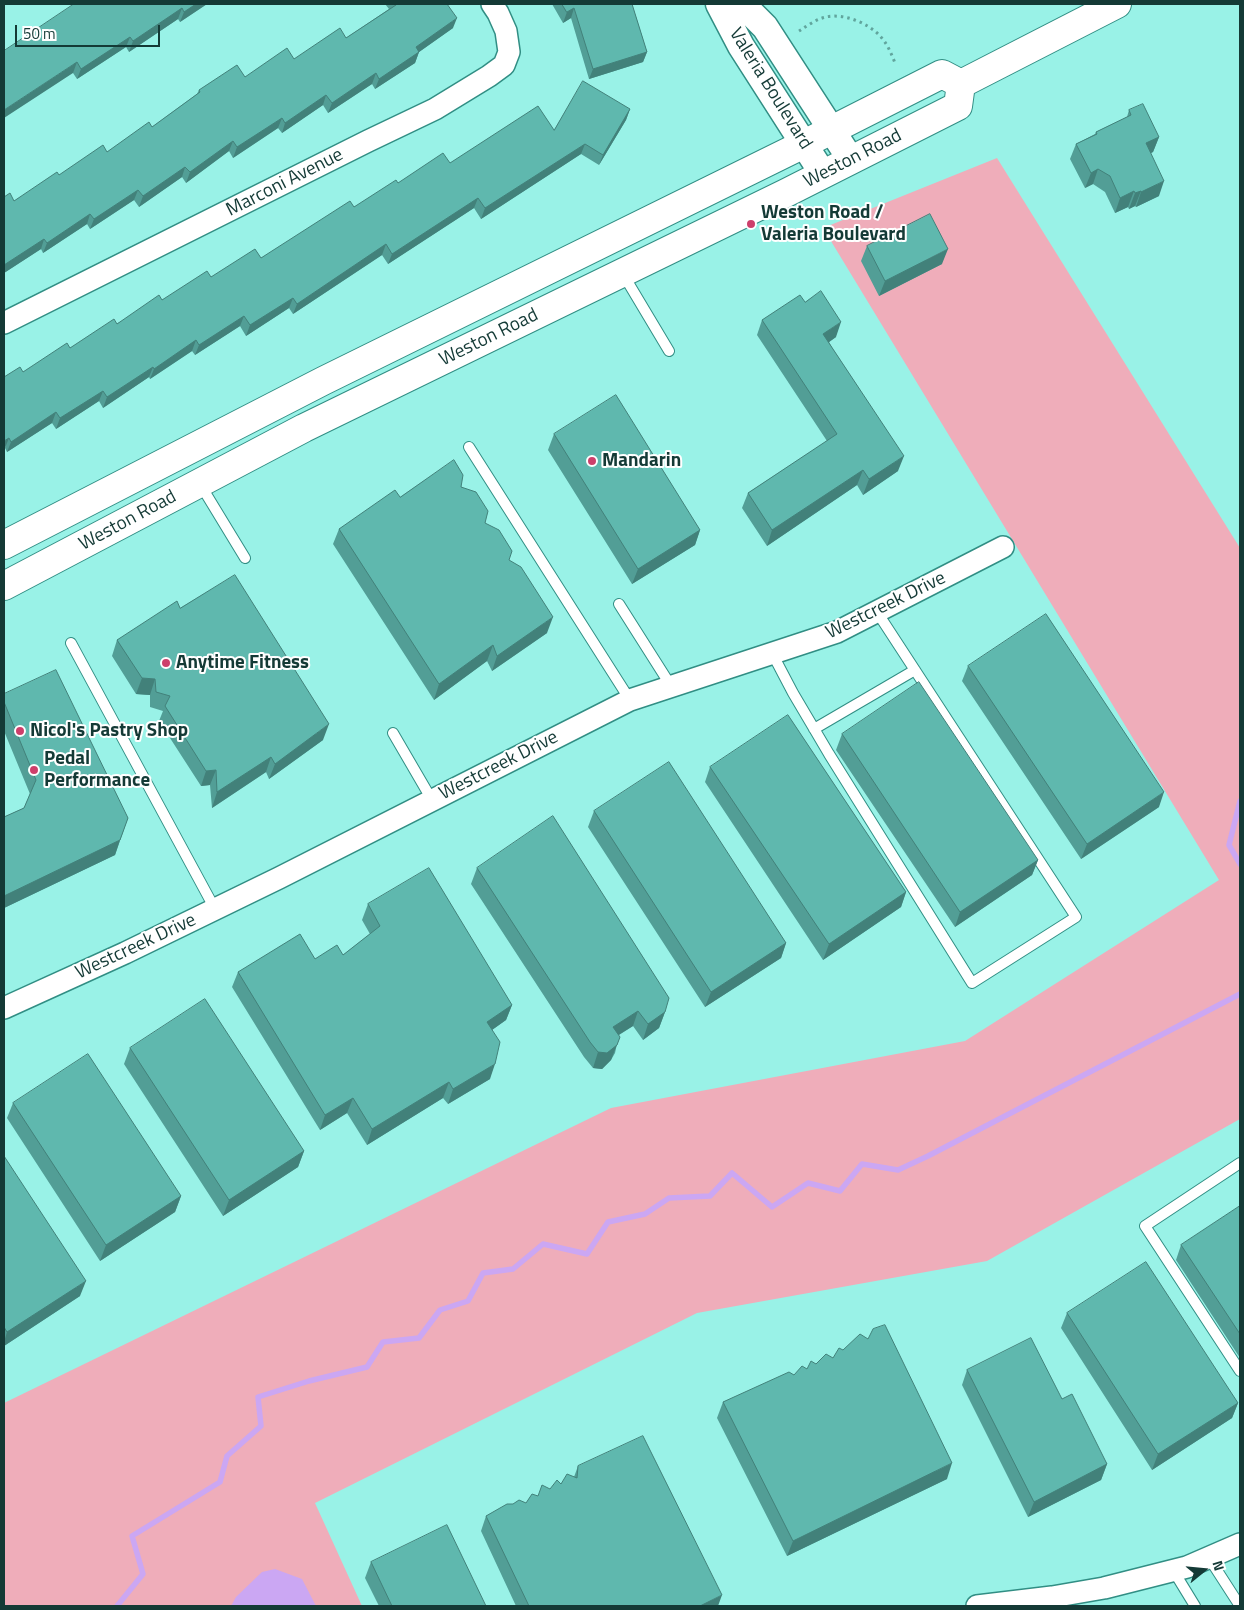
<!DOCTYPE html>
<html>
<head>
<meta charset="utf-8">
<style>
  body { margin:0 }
  #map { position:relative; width:1244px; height:1610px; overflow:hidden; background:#99f2e7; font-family:"Titillium Web",sans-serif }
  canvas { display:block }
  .frame { position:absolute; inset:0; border:5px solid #143a36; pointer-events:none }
  .north { position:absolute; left:1179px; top:1545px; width:50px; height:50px; -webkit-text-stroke:4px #fff; paint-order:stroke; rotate:73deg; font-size:14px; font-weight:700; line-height:20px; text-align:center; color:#143a36 }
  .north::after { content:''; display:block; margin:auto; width:18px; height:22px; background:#143a36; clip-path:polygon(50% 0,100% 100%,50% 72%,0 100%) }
  .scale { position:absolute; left:15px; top:25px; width:145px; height:22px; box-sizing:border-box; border:2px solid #143a36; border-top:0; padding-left:6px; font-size:15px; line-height:18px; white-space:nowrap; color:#143a36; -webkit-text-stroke:4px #fff; paint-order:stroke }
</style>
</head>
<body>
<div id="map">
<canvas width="1244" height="1610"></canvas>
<div class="frame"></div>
<div class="north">N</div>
<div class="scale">50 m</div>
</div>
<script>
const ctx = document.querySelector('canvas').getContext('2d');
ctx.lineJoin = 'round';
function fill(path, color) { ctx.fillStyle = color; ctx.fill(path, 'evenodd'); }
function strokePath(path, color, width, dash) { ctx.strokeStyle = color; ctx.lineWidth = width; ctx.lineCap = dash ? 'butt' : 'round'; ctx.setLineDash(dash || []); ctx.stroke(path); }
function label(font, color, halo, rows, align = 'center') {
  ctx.font = font + ' "Titillium Web",sans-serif'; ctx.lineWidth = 4; ctx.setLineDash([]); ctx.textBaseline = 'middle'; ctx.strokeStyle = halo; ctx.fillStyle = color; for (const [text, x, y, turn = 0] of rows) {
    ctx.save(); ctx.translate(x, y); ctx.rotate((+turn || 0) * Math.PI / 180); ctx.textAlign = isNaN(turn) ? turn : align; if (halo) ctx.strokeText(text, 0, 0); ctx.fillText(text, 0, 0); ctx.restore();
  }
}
const green = new Path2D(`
  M997,158L1240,548V1119L987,1261L697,1313L315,1503L362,1606H4V1403L611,1108L965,1041L1219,880L823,228Z`);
const water = new Path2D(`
  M275,1569L302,1579L316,1606H231L236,1597L262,1572Z`);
const stream = new Path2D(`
  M1240,801L1229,845L1240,864
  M117,1606L143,1574L132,1536L220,1482L227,1456L261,1426L258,1397L309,1381L367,1367L383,1342L419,1338L440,1310L468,1301L483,1273L513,1269L543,1244L587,1254L608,1222L645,1214L669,1198L710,1196L732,1173L772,1207L808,1183L840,1191L862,1164L898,1170L928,1156L1240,994`);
const path = new Path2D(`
  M799,31C807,26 816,19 826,17C844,13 868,23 880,36C887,43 891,53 895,63`);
const service = new Path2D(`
  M623,274L669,351
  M469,447L630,700
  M200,484L245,558
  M619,604L671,686
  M71,643L215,909
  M772,653L793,693L829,754L972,983L1076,917L877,612
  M814,729L915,670
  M393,733L432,800
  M1240,1163L1145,1226L1240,1371
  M1209,1558L1240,1606
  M1173,1570L1195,1606`);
const minor = new Path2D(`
  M4,323L368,141L435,109L489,76L504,65L509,52L506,31L498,13L492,4
  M4,1008L125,953L279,878L630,700L837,632L1003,547
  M977,1606L1052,1597L1104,1588L1187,1567L1240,1544`);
const tertiary = new Path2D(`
  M719,4L741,46L823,174
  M742,4L765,27L851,160`);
const secondary = new Path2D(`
  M961,84L1117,4
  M4,545L323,381L804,144L942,74L961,84
  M4,586L304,428L786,193L958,106L961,84`);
const wall = new Path2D(`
  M74,4H207L180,22L178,19L129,52L126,47L77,79L73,73Z
  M385,4H447L453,28L419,52L415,63L375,89L372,84L328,113L323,105L282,133L278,128L233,158L229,151L186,183L182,177L139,207L134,200L90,229L87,224L43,253L41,249L4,273V197L14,201L59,175L107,152L152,127L197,94L199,90L245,77L294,59L346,38L389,9Z
  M552,4H632L647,52L643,62L589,79L571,18L563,23Z
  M630,109L626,120L599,165L581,154L481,219L474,208L388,264L382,255L293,314L289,308L246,336L240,326L195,355L192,351L150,379L149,377L103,408L99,401L56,429L52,423L7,452L5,448L23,372L70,348L162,300L211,277L261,258L398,183L450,163L554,130Z
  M1129,110L1159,137L1153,152L1151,153L1159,196L1136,207L1135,206L1129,209L1128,207L1115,213L1105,192L1093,184L1085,188L1070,159L1076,144L1095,134L1096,132L1127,117Z
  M867,246L942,264L879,296L861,261Z
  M805,302L836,337L829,342L898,471L863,495L857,485L767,546L742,508L748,493L827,441L757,335L762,320Z
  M554,434L700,530L695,545L632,584L548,450Z
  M461,487L509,560L547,633L492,671L487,661L434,700L333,544L339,529L400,497Z
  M180,608L323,740L269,779L266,772L212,808L210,785L201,786L159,721L163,711L150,707V695L136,694L112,656L117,640Z
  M968,666L1159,807L1081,859L962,681Z
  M4,702L128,818L115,855L4,908V817L24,808L30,794L4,731Z
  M842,734L1038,860L1032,875L955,927L836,750Z
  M710,767L906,892L901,907L823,960L705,782Z
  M594,811L786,943L781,958L705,1007L588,827Z
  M477,868L665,1012L659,1028L643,1040L633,1026L619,1035L615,1053L611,1060L602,1069L593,1068L584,1057L471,884Z
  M368,904L512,1005L506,1020L492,1030L490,1079L448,1104L443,1098L367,1145L347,1113L320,1130L232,987L238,972L343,955L370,934L362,920Z
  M130,1048L304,1151L298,1167L223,1216L124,1064Z
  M13,1103L181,1196L175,1212L100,1261L7,1118Z
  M4,1156L80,1296L4,1346Z
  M1240,1206V1358L1176,1260L1181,1245Z
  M1067,1313L1238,1403L1232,1418L1152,1470L1061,1328Z
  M967,1370L1062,1399L1107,1464L1101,1480L1028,1517L962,1385Z
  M794,1375L947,1479L787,1556L717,1418L723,1402Z
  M578,1466L718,1606H516L481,1531L486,1516L513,1504L526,1503L550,1489L574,1477Z
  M371,1562L486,1606H379L365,1578Z`);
const shadedWall = new Path2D(`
  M196,4H207L180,22L184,12Z
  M182,8L178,19L129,52L133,41Z
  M574,8L571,18L563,23L567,12Z
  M457,18L453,28L412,57L416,47Z
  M130,37L126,47L77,79L81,69Z
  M419,52L415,63L375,89L379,79Z
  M647,52L643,62L589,79L593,69Z
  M77,62L73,73L4,118V110Z
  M376,73L372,84L328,113L332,103Z
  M326,95L323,105L282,133L285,123Z
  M630,109L626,120L599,165L603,155Z
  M282,118L278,128L233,158L237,147Z
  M1159,137L1153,152L1140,158L1146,143Z
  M233,141L229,151L186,183L190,172Z
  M585,144L581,154L481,219L485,208Z
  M185,167L182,177L139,207L143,196Z
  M1098,169L1093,184L1085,188L1091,173Z
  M1164,181L1159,196L1136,207L1141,192Z
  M138,190L134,200L90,229L94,219Z
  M1134,191L1128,207L1115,213L1120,198Z
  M1141,191L1135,206L1129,209L1135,193Z
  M478,198L474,208L388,264L392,254Z
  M90,214L87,224L43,253L47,243Z
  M44,239L41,249L4,273V265Z
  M386,244L382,255L293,314L297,304Z
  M948,249L942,264L879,296L885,281Z
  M293,298L289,308L246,336L250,325Z
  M244,316L240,326L195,355L199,345Z
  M841,322L836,337L818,350L823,334Z
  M196,340L192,351L150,379L154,369Z
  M153,367L149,377L103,408L107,397Z
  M103,391L99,401L56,429L60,418Z
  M56,412L52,423L7,452L11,442Z
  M9,438L5,448L4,449V441Z
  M904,456L898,471L863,495L869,479Z
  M863,470L857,485L767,546L772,530Z
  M700,530L695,545L632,584L638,569Z
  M553,617L547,633L492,671L497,656Z
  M493,645L487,661L434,700L439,684Z
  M142,678L155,679L150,695L136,694Z
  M329,724L323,740L269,779L275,764Z
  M271,757L266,772L212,808L217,792Z
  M216,770L210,785L201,786L206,771Z
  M1164,792L1159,807L1081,859L1087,844Z
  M120,840L115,855L4,908V896Z
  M1038,860L1032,875L955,927L960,912Z
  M906,892L901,907L823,960L829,944Z
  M786,943L781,958L705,1007L711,992Z
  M512,1005L506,1020L482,1037L487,1022Z
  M638,1011L633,1026L607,1042L613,1027Z
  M665,1012L659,1028L643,1040L648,1024Z
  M620,1037L611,1060L602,1069L593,1068L598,1052Z
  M495,1064L490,1079L448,1104L453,1089Z
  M449,1082L443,1098L367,1145L372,1129Z
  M353,1098L347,1113L320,1130L325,1115Z
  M304,1151L298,1167L223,1216L229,1200Z
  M181,1196L175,1212L100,1261L106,1245Z
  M86,1281L80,1296L4,1346V1342L7,1332Z
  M1238,1403L1232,1418L1152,1470L1158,1454Z
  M952,1463L947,1479L787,1556L793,1541Z
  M1107,1464L1101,1480L1028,1517L1034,1502Z
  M722,1595L718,1606H700Z`);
const building = new Path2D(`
  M74,4H196L184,12L182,8L133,41L130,37L81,69L77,62L4,110V51Z
  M396,4H447L457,18L416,47L419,52L379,79L376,73L332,103L326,95L285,123L282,118L237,147L233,141L190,172L185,167L143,196L138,190L94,219L90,214L47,243L44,239L4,265V197L10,193L14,201L57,172L59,175L103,145L107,152L149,122L152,127L200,92L199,90L237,65L245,77L287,48L294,59L340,28L346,38L396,5Z
  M562,4H632L647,52L593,69L574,8L567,12Z
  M583,81L630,109L603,155L585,144L485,208L478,198L392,254L386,244L297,304L293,298L250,325L244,316L199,345L196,340L154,369L153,367L107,397L103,391L60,418L56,412L11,442L9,438L4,441V377L20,367L23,372L67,343L70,348L114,319L117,324L159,295L162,300L207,271L211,277L255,249L261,258L350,201L354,207L396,180L398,183L443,153L450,163L538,106L554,130Z
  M1143,104L1159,137L1146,143L1164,181L1141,192V191L1135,193L1134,191L1120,198L1110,176L1098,169L1091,173L1076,144L1097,134L1096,132L1131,115L1129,110Z
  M930,214L948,249L885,281L867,246Z
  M821,291L841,322L823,334L904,456L869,479L863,470L772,530L748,493L837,434L762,320L800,295L805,302Z
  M616,395L700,530L638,569L554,434Z
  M454,460L463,475L461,487L476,492L488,511L485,523L499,530L512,551L509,560L521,567L553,617L497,656L493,645L439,684L339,529L395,490L400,497Z
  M235,575L329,724L275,764L271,757L217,792L216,770L206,771L165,706L170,696L156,692L155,679L142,678L117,640L177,601L180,608Z
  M1046,614L1164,792L1087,844L968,666Z
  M56,670L128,818L120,840L4,896V817L24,808L36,780L4,702V694Z
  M919,682L1038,860L960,912L842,734Z
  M788,715L906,892L829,944L710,767Z
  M669,762L786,943L711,992L594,811Z
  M553,816L669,998L665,1012L648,1024L638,1011L613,1027L620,1037L617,1045L607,1053L598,1052L590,1042L477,868Z
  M429,868L512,1005L487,1022L500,1042L495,1064L453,1089L449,1082L372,1129L353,1098L325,1115L238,972L300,934L315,959L337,945L343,955L380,926L368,904Z
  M205,999L304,1151L229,1200L130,1048Z
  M88,1054L181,1196L106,1245L13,1103Z
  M4,1156L86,1281L7,1332L4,1327Z
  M1240,1206V1334L1181,1245Z
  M1146,1262L1238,1403L1158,1454L1067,1313Z
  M885,1325L952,1463L793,1541L723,1402L789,1372L794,1375L802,1366L807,1369L811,1361L816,1364L826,1354L833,1358L839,1348L843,1350L860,1334L868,1339L873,1329Z
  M1031,1338L1062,1399L1072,1394L1107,1464L1034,1502L967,1370Z
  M643,1436L722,1595L700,1606H529L486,1516L507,1504H513L519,1500L526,1503L532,1494L538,1496L542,1485L550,1489L557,1480L561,1484L567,1474L577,1478L578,1466Z
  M447,1525L486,1606H392L371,1562Z`);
const markers = [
  [751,224,5,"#cd3f6b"],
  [592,461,5,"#cd3f6b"],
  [166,663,5,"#cd3f6b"],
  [20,731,5,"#cd3f6b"],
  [34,770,5,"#cd3f6b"]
];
const streetNames = [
  ["Valeria Boulevard",770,89,58],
  ["Weston Road",853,159,-27],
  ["Marconi Avenue",285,183,-27],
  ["Weston Road",489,338,-26],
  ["Weston Road",128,521,-28],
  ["Westcreek Drive",886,606,-26],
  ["Westcreek Drive",499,766,-27],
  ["Westcreek Drive",136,947,-25]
];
const poiNames = [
  ["Weston Road /",761,213],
  ["Valeria Boulevard",761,235],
  ["Mandarin",602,461],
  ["Anytime Fitness",176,663],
  ["Nicol's Pastry Shop",30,731],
  ["Pedal",44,759],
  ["Performance",44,781]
];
fill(green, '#efadba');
fill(water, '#cba7f3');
strokePath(stream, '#cba7f3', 5.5);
strokePath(service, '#318e84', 12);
strokePath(minor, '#318e84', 24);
strokePath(tertiary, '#318e84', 29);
strokePath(secondary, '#318e84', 30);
strokePath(path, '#61a59d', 3, [2.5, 4]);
strokePath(service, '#fff', 10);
strokePath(minor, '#fff', 21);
strokePath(tertiary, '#fff', 26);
strokePath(secondary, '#fff', 28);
fill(wall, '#529e96');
fill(shadedWall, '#42817a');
fill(building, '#5fb8ae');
strokePath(building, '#42817a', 1);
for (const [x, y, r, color] of markers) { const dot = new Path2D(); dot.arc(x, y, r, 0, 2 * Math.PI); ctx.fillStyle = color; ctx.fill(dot); strokePath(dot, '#fff', 2); }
label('19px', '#143a36', '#fff', streetNames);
label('bold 19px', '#143a36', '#fff', poiNames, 'left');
</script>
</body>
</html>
